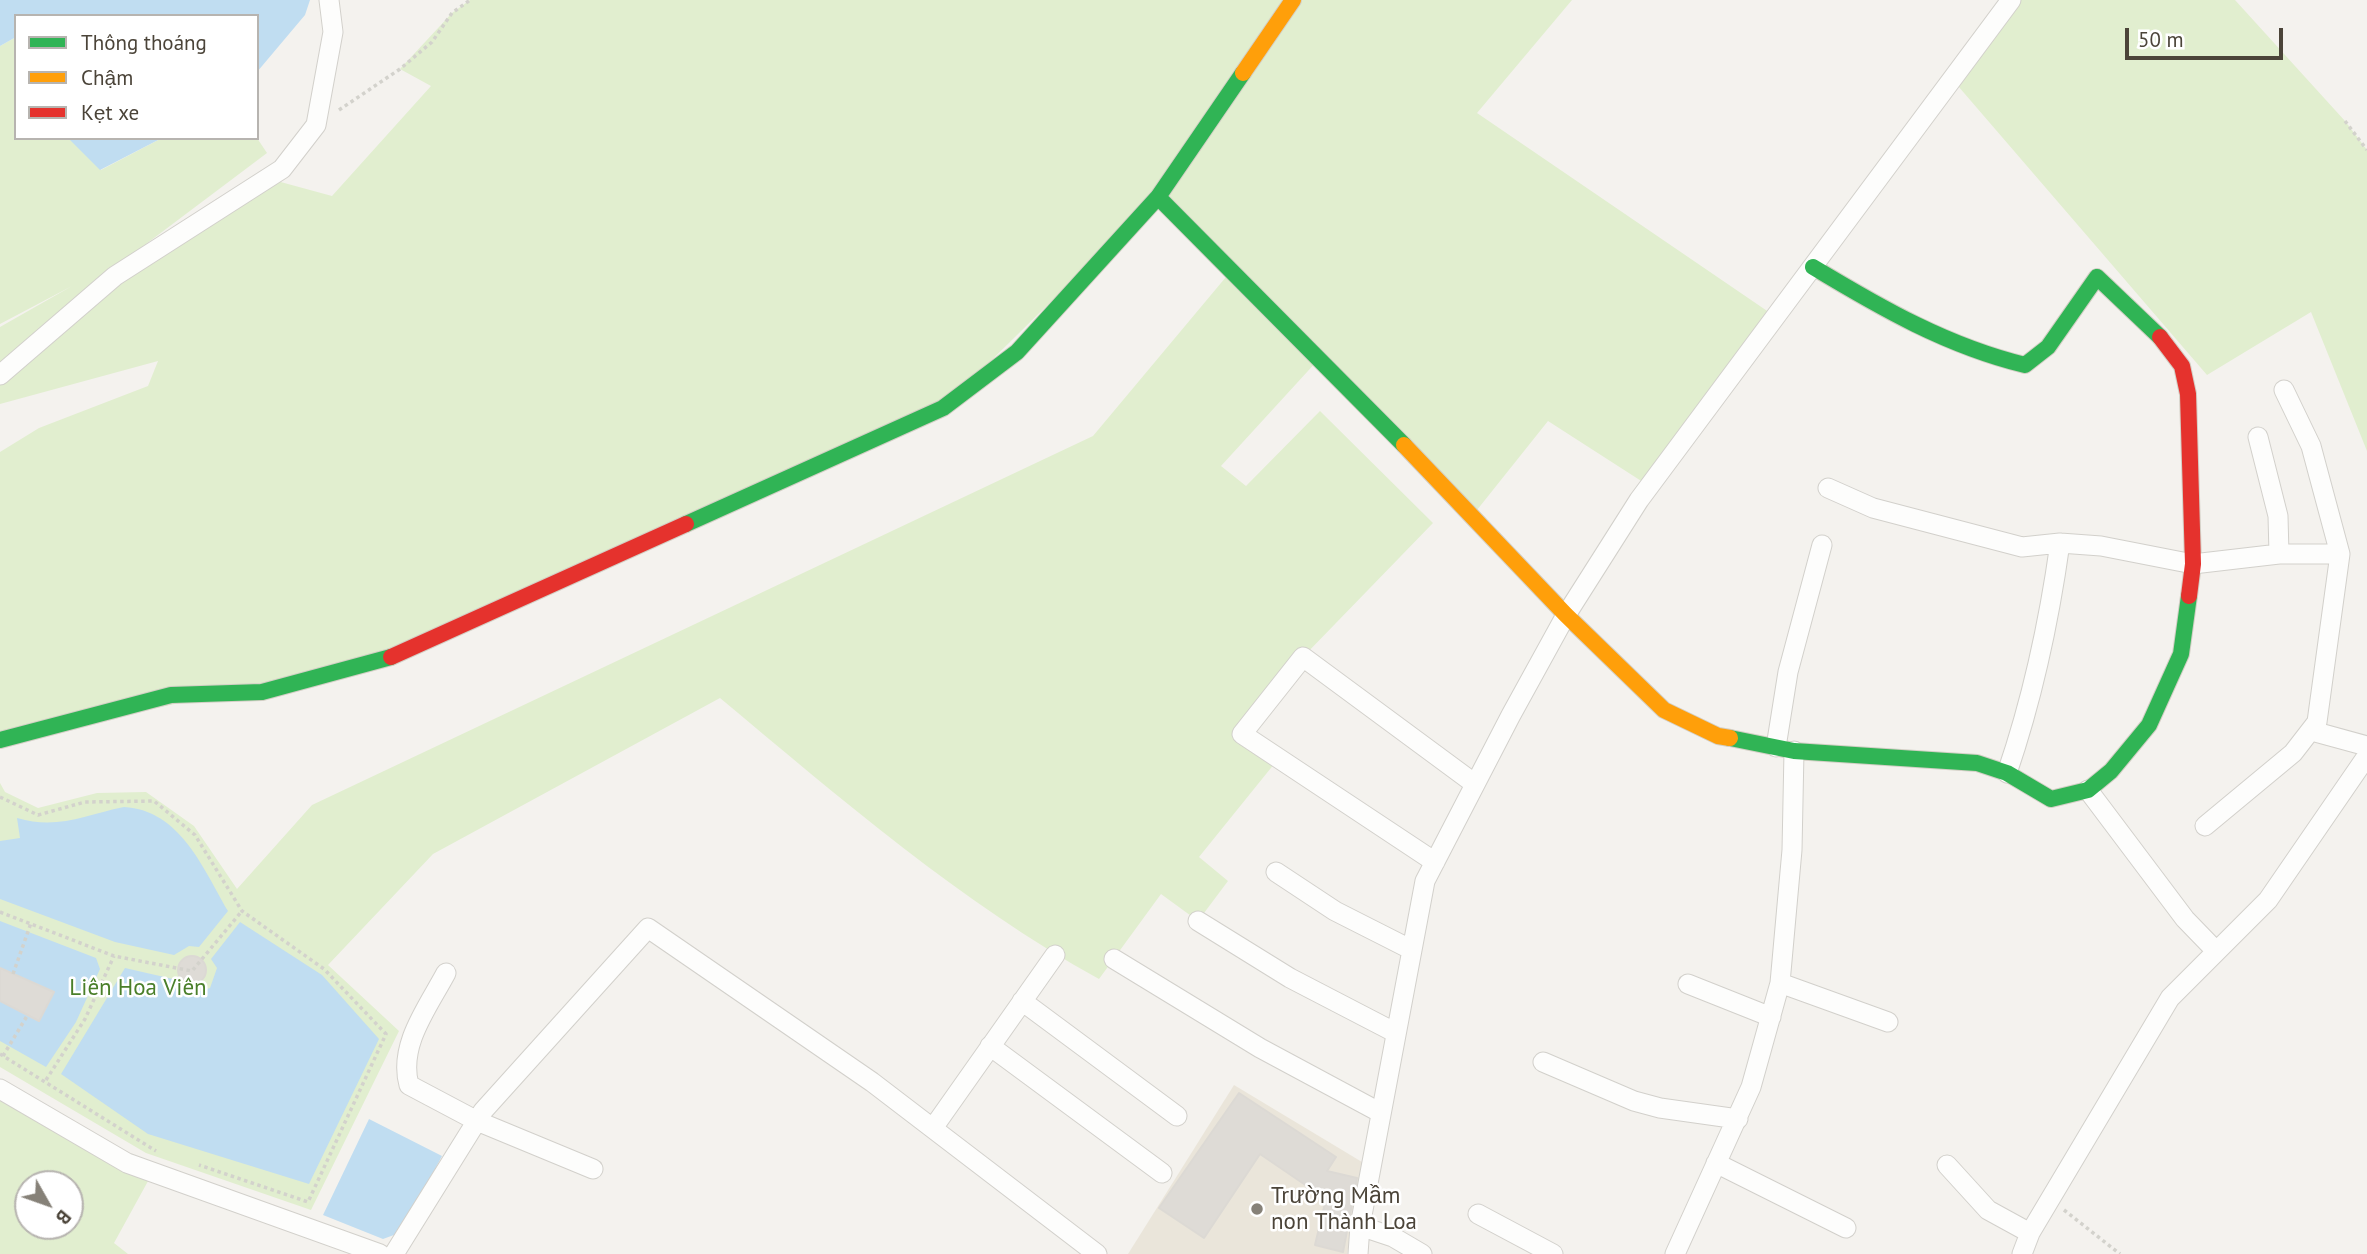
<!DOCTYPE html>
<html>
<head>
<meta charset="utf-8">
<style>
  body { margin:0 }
  #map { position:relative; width:2367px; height:1254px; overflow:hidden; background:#f4f2ee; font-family:"PT Sans",sans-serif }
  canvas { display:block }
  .legend { position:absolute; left:14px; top:14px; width:245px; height:126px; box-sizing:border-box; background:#fff; border:2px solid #b7b4b0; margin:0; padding:9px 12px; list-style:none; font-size:21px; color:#4b4439 }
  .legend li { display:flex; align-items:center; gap:14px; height:35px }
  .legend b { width:35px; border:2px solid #b7b4b0 }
  .north { position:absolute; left:14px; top:1170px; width:70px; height:70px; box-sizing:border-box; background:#fff; border:2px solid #b7b4b0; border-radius:50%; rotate:130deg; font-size:19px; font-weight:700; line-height:28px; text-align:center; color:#4b4439 }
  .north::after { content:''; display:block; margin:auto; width:24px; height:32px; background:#868178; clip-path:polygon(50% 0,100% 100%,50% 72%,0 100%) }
  .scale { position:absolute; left:2125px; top:28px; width:158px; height:32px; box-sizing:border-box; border:4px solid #4b4439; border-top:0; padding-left:9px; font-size:21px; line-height:24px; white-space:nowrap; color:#4b4439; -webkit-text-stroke:5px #fff; paint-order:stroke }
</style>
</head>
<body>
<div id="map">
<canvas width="2367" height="1254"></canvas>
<ul class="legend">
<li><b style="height:9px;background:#30b455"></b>Thông thoáng</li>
<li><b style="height:9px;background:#ff9f0a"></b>Chậm</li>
<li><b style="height:9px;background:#e5322d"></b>Kẹt xe</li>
</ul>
<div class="north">B</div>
<div class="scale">50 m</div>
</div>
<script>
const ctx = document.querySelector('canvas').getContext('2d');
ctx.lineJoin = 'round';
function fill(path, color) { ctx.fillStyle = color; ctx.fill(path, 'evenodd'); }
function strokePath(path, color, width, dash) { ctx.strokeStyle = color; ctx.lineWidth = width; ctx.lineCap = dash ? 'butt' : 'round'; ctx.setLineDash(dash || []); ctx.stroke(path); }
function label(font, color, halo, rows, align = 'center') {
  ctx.font = font + ' "PT Sans",sans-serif'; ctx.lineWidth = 5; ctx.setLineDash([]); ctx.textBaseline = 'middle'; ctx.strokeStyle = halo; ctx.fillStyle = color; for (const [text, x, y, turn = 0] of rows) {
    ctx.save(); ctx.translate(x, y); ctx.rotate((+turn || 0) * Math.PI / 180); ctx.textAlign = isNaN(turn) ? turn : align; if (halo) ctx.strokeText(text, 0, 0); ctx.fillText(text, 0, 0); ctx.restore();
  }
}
const education = new Path2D(`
  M1234,1085L1367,1165L1347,1254H1128Z`);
const green = new Path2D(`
  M470,0H1572L1477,113L1776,317L1649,486L1548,421L1473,515L1318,360L1221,466L1246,486L1320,411L1433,523L1303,657L1242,733L1279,758L1199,857L1228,881L1198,921L1161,894L1099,979C961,903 840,798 720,698L433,854L328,965L399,1031L311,1210L146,1153L0,1067V783L5,792L38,808L97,793L146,792L194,826L237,889L312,805L1093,436L1231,271L1157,197L943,408L379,662L0,740V452L39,428L148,386L158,361L0,404V327L72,286L0,324V46L16,37V138H73L101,170L162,138H257L267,153L142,247L266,178L332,196L431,86L400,69L452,13Z
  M2011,0H2235L2345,121L2367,150V451L2311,312L2207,375L1952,79Z
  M0,1089L153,1172L114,1243L128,1254H0ZM28,1184H70V1226H28Z`);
const water = new Path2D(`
  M0,0H310L305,15L257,72V16H16V37L0,46Z
  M68,138H162L100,170Z
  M124,807C180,810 203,868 228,911L199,947L189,946L174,955L115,942L0,899V841L20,838L17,818C58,830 84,815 124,807Z
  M0,921L96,958L100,969L76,1022L46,1067L0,1041Z
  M240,922L322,975L379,1039L309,1184L148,1134L61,1074L125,968L173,979L190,994L210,988L217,968L211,959Z
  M369,1119L442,1156L402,1232L383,1239L323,1215Z`);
const building = new Path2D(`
  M178 970a14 14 0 1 1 28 0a14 14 0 1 1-28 0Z
  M0,968L54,992L39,1021L0,1001Z
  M1239,1093L1336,1157L1327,1171L1357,1178L1343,1252L1315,1245L1326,1199L1260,1154L1204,1238L1159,1208Z`);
const path = new Path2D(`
  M339,110L400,69L432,42L452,13L470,0
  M2345,121L2367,150
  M0,797L38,815L85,802L154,801L195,835L242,911L324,969L386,1034L308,1202L199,1165
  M0,912L114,956L192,971L242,911
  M13,974L31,923
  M0,1054L156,1151
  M3,1056L27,1016
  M46,1080L85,1019L114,956
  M2064,1210L2120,1254`);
const street = new Path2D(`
  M0,375L115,276L282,169L316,125L333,32L329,0
  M2258,437L2278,516L2279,554
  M1828,488L1873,508L2022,547L2060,543L2101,546L2193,564L2279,554H2340
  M2312,731L2367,746
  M1776,747L1788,672L1822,545
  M2007,773C2033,697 2049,622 2060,543
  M2088,790L2185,919L2216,951
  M2205,826L2293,753L2317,722L2340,554L2311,446L2284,390
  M1435,862L1242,734L1303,657L1475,784
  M1276,872L1335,911L1412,950
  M1198,921L1290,978L1396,1033
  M1114,959L1260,1048L1381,1113
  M446,973C428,1007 398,1045 409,1085L477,1121L593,1169
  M1780,983L1888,1022
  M1688,984L1771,1017
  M1022,1001L1177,1116
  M990,1046L1162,1173
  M1543,1062L1634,1101L1660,1108L1738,1119
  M0,1089L127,1163L380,1254
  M933,1128L1055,955
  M1716,1163L1846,1228
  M1947,1165L1988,1210L2030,1233
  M1478,1214L1553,1254
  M1360,1226L1393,1237L1422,1254
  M394,1254L483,1111L648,928L872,1082L1097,1254
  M1358,1254L1360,1226L1425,881L1511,715L1566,615L1639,500L2011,0
  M1675,1254L1751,1087L1780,983L1792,850L1794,751
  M2022,1254L2030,1233L2170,998L2268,900L2367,756`);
const fast = new Path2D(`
  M1158,197L1404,445
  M1813,267C1881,308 1947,346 2025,365L2048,347L2097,277L2160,337
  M686,524L943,408L1017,352L1158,197L1243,73
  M1730,738L1794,751L1977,763L2007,773L2051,799L2088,790L2111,771L2149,725L2181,654L2189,596
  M0,740L171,695L262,692L391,657`);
const slow = new Path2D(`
  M1243,73L1293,0
  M1404,445L1566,615L1664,710L1718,736L1730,738`);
const jam = new Path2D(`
  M2160,337L2182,366L2188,394L2193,564L2189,596
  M391,657L686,524`);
const markers = [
  [1257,1209,7,"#868178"]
];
const parkNames = [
  ["Liên Hoa Viên",138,988]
];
const poiNames = [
  ["Trường Mầm",1271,1196],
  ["non Thành Loa",1271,1222]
];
fill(education, '#eae5da');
fill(green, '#e1eecf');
fill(water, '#c0ddf1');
fill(building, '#dedbd6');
strokePath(building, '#dcd9d4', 2);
strokePath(street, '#d2d0cb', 21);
strokePath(fast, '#d3cfc5', 18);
strokePath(slow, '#d3cfc5', 18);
strokePath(jam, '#d3cfc5', 18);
strokePath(path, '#d3d2cc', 3.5, [3.5, 3.5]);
strokePath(street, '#fdfdfc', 19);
strokePath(fast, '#30b455', 16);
strokePath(slow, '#ff9f0a', 16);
strokePath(jam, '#e5322d', 16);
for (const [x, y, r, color] of markers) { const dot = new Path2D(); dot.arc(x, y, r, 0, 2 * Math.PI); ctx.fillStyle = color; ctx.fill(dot); strokePath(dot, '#fff', 2.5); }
label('23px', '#4a7f2a', '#fff', parkNames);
label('23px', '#4b4439', '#fff', poiNames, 'left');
</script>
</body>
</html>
